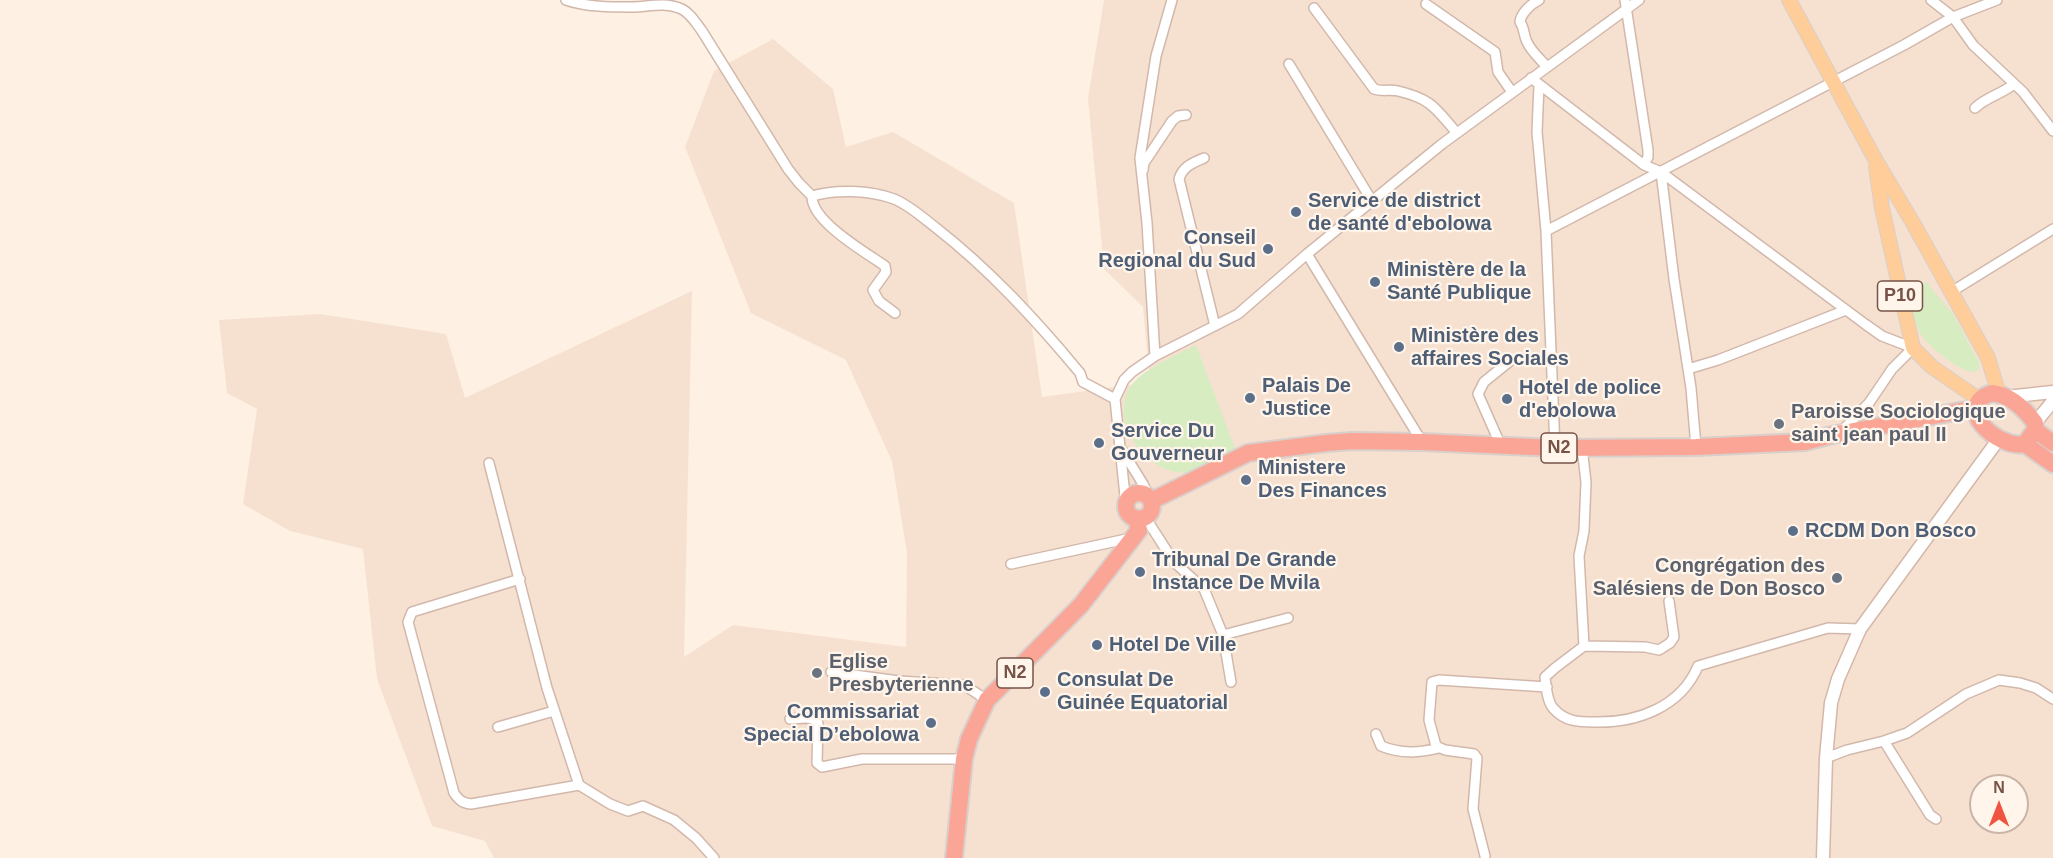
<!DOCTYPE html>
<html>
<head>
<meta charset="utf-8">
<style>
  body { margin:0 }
  #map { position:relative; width:2053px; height:858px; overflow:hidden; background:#fef0e3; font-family:Arial,sans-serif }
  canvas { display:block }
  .north { position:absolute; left:1969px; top:774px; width:60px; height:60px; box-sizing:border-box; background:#fff5eb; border:2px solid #c9b4a9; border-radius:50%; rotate:0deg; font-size:16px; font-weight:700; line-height:24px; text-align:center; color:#775347 }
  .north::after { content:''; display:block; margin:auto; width:21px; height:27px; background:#ef5441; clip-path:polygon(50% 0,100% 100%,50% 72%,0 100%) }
</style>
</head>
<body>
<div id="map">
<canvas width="2053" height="858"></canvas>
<div class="north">N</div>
</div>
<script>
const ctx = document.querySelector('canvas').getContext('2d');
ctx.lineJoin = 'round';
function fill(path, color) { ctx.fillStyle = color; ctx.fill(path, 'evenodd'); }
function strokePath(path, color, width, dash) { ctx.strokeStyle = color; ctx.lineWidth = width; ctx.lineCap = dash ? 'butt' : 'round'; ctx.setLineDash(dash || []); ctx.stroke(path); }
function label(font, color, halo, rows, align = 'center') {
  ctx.font = font + ' Arial,sans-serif'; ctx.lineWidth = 4.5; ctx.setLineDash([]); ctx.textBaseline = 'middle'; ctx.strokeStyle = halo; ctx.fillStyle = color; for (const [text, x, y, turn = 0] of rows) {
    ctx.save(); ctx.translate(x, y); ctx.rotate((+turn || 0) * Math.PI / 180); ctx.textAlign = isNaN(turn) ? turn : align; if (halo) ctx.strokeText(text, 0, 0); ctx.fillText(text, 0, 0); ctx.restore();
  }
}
const residential = new Path2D(`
  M1104,0H2053V858H494L485,841L432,826L377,679L363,549L290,531L243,504L257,409L227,393L219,320L320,314L446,334L465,398L692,291L684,657L733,625L906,647L907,553L892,461L846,360L751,313L685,147L714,71L773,39L833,89L846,147L893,132L1014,203L1042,397L1150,382L1143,307L1104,269L1088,98ZM1981,786H2017V822H1981Z`);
const green = new Path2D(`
  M1928,282L1930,287L1954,315L1979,363V368L1976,372C1962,374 1925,345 1919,331C1913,319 1912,302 1909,289Z
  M1196,345L1235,448C1223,456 1209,467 1195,471C1153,483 1107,424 1130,387C1141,370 1178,354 1196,345Z`);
const street = new Path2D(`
  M566,0C586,7 611,7 632,7C647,7 664,2 679,8C689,11 696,23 702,31L788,169L799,183L812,196C811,221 865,252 885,266L886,272L873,290L879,301L895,313
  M1539,0C1531,4 1521,13 1520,22C1525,29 1523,34 1527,42C1531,51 1540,59 1547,67
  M1625,0L1648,150V157L1644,165
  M1931,0L1953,17L1973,45L2023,92L2053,131
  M1426,4L1495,52L1498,72L1512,92
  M1314,8L1374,89C1382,92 1390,89 1398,91C1432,99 1435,108 1457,133
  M1289,64L1372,201
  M1531,78L1644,165L1661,172L1865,324L1882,336L1913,348L1892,369L1869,403L1841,432
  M1539,85L1537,132L1546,231L1555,448
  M1975,108C1986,97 2002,94 2014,84
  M1204,158C1193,163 1183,166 1179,179L1215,326
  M1143,170L1144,163L1172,121L1178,116L1186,115
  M1661,172L1674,279L1691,388L1696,447
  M812,196C836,189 870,190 894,199C909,205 922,217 935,227C990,270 1036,320 1080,373L1083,382L1115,399
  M1546,231L1904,45L1953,17L1997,0
  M1307,254L1422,442
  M1951,292L2053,229
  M1155,356L1147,223L1140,158L1156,56L1172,0
  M1688,369L1718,360L1846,310
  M1501,446L1478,394L1484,382L1510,361
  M1582,448L1586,482L1584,531L1579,556L1584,646
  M1122,450L1143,484L1149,497
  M489,463L547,688L579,785
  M1128,501L1125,496L1115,399L1124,380L1132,372L1155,356L1238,314L1307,254L1442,144L1639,0
  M1145,517L1174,562L1204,589L1223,635L1231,682
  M1011,564L1131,538
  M520,579L412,612L408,622L454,793C459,800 462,803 471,804L579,785L610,804L628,811L643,806L674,820L696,838L714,858
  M1669,601L1674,637L1670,643L1659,650L1645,647L1584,646L1555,668L1545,677C1546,686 1547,701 1553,708C1565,722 1579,722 1595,722C1637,723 1681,707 1698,666L1828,628L1860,629
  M1223,635L1288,618
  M831,672L899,681L964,685L987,700
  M790,719C799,719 812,715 818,723L817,763L822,767L862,759H964
  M498,727L554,711
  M1376,734L1381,746C1401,754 1419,753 1439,748
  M1884,741L1930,815L1936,819
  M1826,758L1847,750L1884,741L1907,733L1966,694L1999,680L2020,683L2036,688L2053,699
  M1485,856L1473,809L1477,758L1474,754L1445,750L1436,746L1429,720L1432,682L1439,680L1547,687`);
const secondary = new Path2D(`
  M2006,397L2053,392
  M2035,423L2053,401
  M1823,858L1826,758L1831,703L1838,679L1860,629L1998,440`);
const primary = new Path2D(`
  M1789,0L1875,159L1913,223L1988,358L1999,394
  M1876,167L1882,208L1913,348L1932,367L1980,400`);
const highway = new Path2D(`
  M1992,393C2010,395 2024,408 2035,423V430L2025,444C1996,449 1952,406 1992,393Z
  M2035,430L2053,443
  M2025,444L2053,464
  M1126 506a13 13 0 1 1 26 0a13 13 0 1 1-26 0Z
  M1151,501L1248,453L1326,443L1352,441L1422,442L1555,448L1696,447L1805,442L1832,435L1976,408
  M954,858L964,759L969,739L987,700L1081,605L1139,530L1136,518`);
const markers = [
  [1296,212,6,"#5c6f8a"],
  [1268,249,6,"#5c6f8a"],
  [1375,282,6,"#5c6f8a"],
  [1399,347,6,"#5c6f8a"],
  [1250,398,6,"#5c6f8a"],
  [1507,399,6,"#5c6f8a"],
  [1779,424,6,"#6b7280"],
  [1099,443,6,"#5c6f8a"],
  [1246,480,6,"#5c6f8a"],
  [1793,531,6,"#5c6f8a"],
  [1140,572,6,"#5c6f8a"],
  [1837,578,6,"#6b7280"],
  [1097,645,6,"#5c6f8a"],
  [817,673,6,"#6b7280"],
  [1045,692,6,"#5c6f8a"],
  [931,723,6,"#5c6f8a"]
];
const shields = [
  [1900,296,45],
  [1559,448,36],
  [1015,673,36]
];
const shieldNames = [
  ["P10",1900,296],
  ["N2",1559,448],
  ["N2",1015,673]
];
const serviceNames = [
  ["Service de district",1308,201],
  ["de santé d'ebolowa",1308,224],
  ["Conseil",1256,238,"right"],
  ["Regional du Sud",1256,261,"right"],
  ["Ministère de la",1387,270],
  ["Santé Publique",1387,293],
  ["Ministère des",1411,336],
  ["affaires Sociales",1411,359],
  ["Palais De",1262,386],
  ["Justice",1262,409],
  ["Hotel de police",1519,388],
  ["d'ebolowa",1519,411],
  ["Service Du",1111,431],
  ["Gouverneur",1111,454],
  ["Ministere",1258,468],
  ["Des Finances",1258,491],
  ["RCDM Don Bosco",1805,531],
  ["Tribunal De Grande",1152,560],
  ["Instance De Mvila",1152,583],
  ["Hotel De Ville",1109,645],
  ["Consulat De",1057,680],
  ["Guinée Equatorial",1057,703],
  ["Commissariat",919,712,"right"],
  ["Special D’ebolowa",919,735,"right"]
];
const worshipNames = [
  ["Paroisse Sociologique",1791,412],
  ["saint jean paul II",1791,435],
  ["Congrégation des",1825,566,"right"],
  ["Salésiens de Don Bosco",1825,589,"right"],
  ["Eglise",829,662],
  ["Presbyterienne",829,685]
];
fill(residential, '#f6e1d1');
fill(green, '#d7ecc1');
strokePath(street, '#d2b8ab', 12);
strokePath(secondary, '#d5b7a9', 15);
strokePath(primary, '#d9cfcb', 16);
strokePath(highway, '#d9cfcb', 20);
strokePath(street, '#fff', 9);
strokePath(secondary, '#fff', 12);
strokePath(primary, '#ffcd99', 14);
strokePath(highway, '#fba596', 16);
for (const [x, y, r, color] of markers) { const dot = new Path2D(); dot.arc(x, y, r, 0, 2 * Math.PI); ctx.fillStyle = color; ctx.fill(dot); strokePath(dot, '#fff5eb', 2); }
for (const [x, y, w] of shields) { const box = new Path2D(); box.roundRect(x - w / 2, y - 15, w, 30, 4.5); ctx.fillStyle = '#fff5eb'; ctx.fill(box); strokePath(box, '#775347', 1.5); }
label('bold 18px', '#775347', null, shieldNames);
label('bold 20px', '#4e5e75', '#fff5eb', serviceNames, 'left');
label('bold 20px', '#5b616d', '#fff5eb', worshipNames, 'left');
</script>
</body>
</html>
